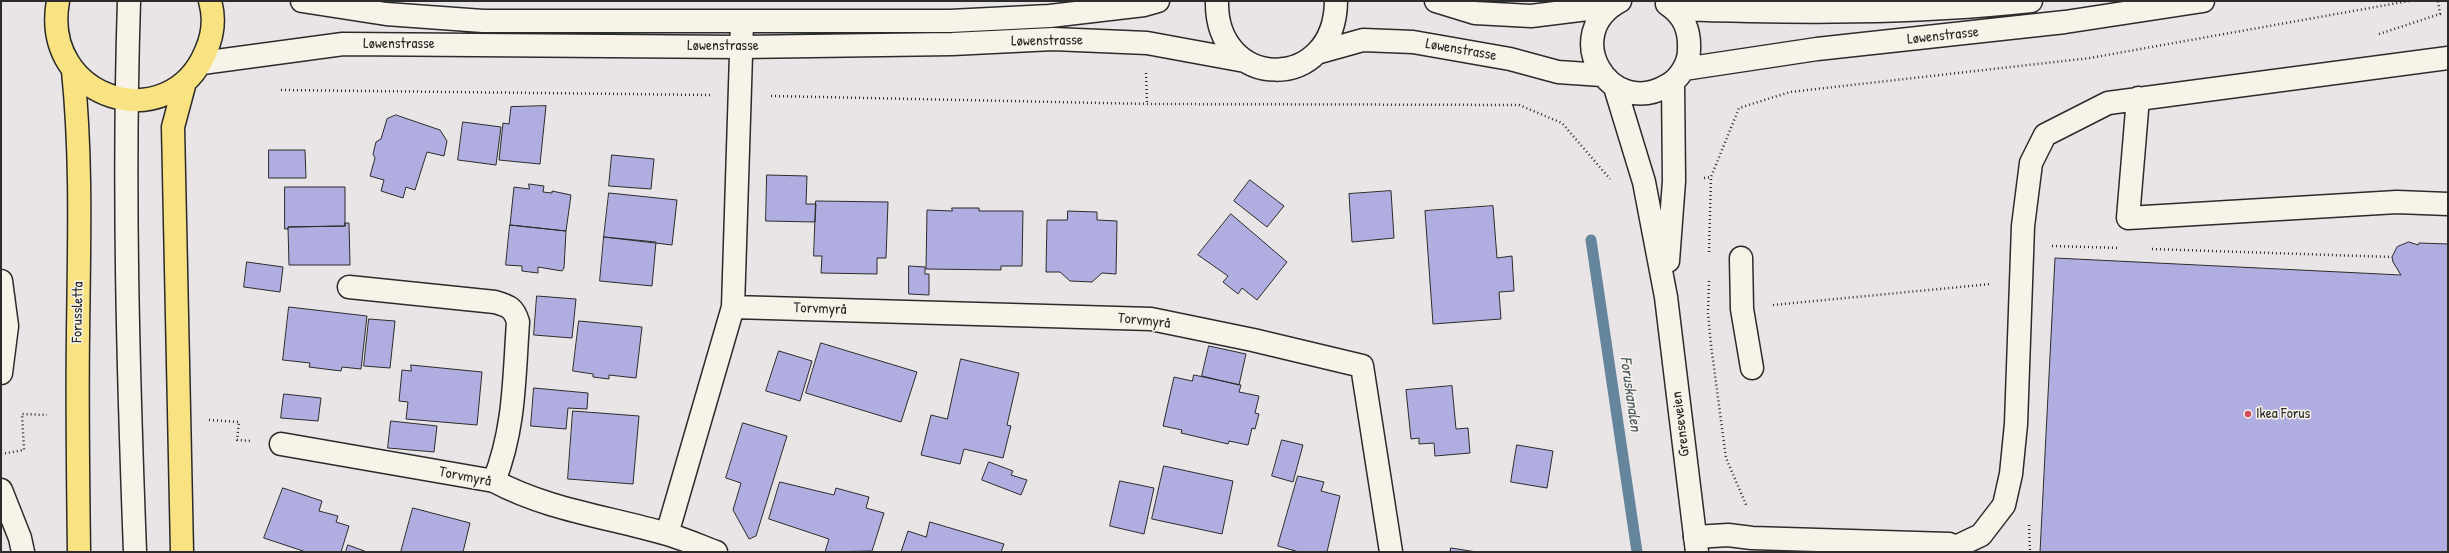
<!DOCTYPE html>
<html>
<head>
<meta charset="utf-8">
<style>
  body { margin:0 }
  #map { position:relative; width:2449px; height:553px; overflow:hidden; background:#e9e5e6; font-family:"Patrick Hand",sans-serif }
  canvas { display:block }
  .frame { position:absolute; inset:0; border:2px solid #2b2b2b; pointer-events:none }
</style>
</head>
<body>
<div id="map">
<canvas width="2449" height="553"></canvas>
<div class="frame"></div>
</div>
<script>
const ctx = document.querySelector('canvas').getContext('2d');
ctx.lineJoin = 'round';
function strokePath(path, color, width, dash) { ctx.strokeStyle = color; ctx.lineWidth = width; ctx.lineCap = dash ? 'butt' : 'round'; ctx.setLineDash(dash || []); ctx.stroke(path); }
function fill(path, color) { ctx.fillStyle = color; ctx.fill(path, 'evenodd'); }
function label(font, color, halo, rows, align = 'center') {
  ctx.font = font + ' "Patrick Hand",sans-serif'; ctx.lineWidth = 3; ctx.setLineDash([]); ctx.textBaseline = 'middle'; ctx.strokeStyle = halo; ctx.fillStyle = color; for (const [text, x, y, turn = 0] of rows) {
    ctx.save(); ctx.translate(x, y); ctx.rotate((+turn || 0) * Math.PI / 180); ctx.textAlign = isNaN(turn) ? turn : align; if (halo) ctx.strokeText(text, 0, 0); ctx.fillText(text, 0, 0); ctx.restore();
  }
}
const stream = new Path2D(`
  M1591,240L1637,552`);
const building = new Path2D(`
  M546,106L540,164L499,160L503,123L509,124L511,107Z
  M396,115L440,130L447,141L444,156L427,152L415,190L406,187L403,198L381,191L384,180L370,176L375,158L373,154L376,142L381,139L387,119Z
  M463,122L501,127L496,165L458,160Z
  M269,150H305L306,178H269Z
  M612,155L654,159L651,189L609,186Z
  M767,175L807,176L806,204H816L815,222L766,221Z
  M1250,180L1284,206L1267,227L1234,201Z
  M529,184L544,186L543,192L552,193V191L571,195L566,231L510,225L514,187L529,189Z
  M285,187H345V226L288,227V229H285Z
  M1391,191L1394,238L1352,242L1349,194Z
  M609,193L677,200L672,245L604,237Z
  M816,201L888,202L886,258H877V274L821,273L822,256H814Z
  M1493,206L1497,258L1512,256L1514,291L1499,292L1501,319L1433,324L1425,211Z
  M952,208H979V211H1023L1022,266H1001V270L926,269L927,210L952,211Z
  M1068,211L1097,212V220L1117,221L1116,274L1102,273L1092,282L1070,281L1060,272H1046L1047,220H1067Z
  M1231,214L1287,262L1257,300L1242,288L1238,294L1223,282L1228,276L1198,255Z
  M345,223H349L350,265H289L288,227L345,226Z
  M510,225L566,231L564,268L562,271L538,267V273L522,271V266L506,265Z
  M604,237L656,242L652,286L600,281Z
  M2409,242L2418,245L2419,243L2448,244V552H2040L2055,258L2401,275L2393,262L2392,257L2397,247Z
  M247,262L283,267L280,292L244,287Z
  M909,266L925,267V274H929V295L909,294Z
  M537,296L576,299L572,338L534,335Z
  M289,307L367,316L361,369L342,367L341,371L309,367L310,363L283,360Z
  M369,319L395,321L390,368L364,366Z
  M579,321L642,327L636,378L609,375V379L593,377V374L573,371Z
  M821,343L917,372L901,422L806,393Z
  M1209,346L1246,354L1239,385L1202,376Z
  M779,351L812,361L800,401L766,391Z
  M961,359L1019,373L1007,425L1011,426L1003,458L964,449L960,464L921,455L931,415L947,419Z
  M411,365L482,372L477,425L406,419L408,402L399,401L402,370L411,371Z
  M1194,375L1241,385L1239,392L1259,396L1255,413L1259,414L1255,429L1252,428L1248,445L1229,441L1228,444L1181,433L1182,430L1163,426L1174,377L1192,381Z
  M1452,386L1456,429L1468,428L1470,453L1435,456L1434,443L1419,444V438L1411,439L1406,390Z
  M534,388L588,393L587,409L568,408L566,429L531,426Z
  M284,394L321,398L318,421L281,418Z
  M573,411L639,416L633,484L568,479Z
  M391,421L437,426L434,452L388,448Z
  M743,423L787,436L756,536L749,539L733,510L741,483L726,478Z
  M1282,440L1303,445L1293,482L1272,476Z
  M1517,445L1553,451L1547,488L1511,482Z
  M989,462L1013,471L1011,475L1027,480L1021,495L982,480Z
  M1164,466L1233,481L1222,534L1152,519Z
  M1298,476L1324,482L1321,491L1340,496L1327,552H1299L1278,546Z
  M1120,481L1154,488L1144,534L1110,526Z
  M780,482L834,495L836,488L869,497L866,508L884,513L872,551L825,552L829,539L769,519Z
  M283,488L322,501L319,511L338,516L336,522L349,526L341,552H306L264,538Z
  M413,508L470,523L463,552H401Z
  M930,522L1004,544L1001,552H901L908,531L926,537Z
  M348,545L367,552H346Z
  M1451,548L1477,552H1447L1450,551Z`);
const path = new Path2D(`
  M2379,34L2440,14L2438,1
  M1146,73L1147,103
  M281,90L710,95
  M771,96L1152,104L1519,105L1562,123L1610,179
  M1704,178L1711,177
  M2052,246L2119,248
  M2152,249L2392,257
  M1709,252L1711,177L1739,108L1790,92L2090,58L2409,1
  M1709,281L1708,313L1711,345L1726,458L1747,507
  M1773,305L1991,284
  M209,420L239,422L237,440L251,441
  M1,454L24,450L22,414L47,415
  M2029,525L2030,552`);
const lane = new Path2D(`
  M129,1C123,185 128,368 135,552
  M2138,98L2128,218L2397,202L2448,204
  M1741,258L1742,309L1752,368
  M349,287L495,302C509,306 514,308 518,322C514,378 515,428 494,481
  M1695,537L1728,535L1752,538L1949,544
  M1931,552L1960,545L1981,535L2004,505L2011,474L2016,424L2023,226L2031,163L2045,135L2108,103L2448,58`);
const street = new Path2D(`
  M1,281L7,326L1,373
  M733,307L1151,319L1253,340L1362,366L1391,552
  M281,444L494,481C548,510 609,517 667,534C684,539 700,546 716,552
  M1,490L20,538L23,552
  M667,534L733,307L742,23`);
const secondary = new Path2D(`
  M302,1L386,14L483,21H950L1050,16L1144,5L1158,1
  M1217,1C1215,91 1335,94 1336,1
  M1436,1L1475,13L1531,16L1612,6
  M1620,1C1559,33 1609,121 1668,85C1679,79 1689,64 1689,50C1690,30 1684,15 1667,4
  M1675,9C1794,13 1912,14 2031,1
  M1320,52L1363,40L1413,42L1510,59L1558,72L1602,75
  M202,63L343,44L741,47L952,44L1053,39L1147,43L1245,61
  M1684,69L1817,49L2065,22L2203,1
  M1615,87L1644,182L1666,297L1697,552
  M1668,261L1674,181L1673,82`);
const primary = new Path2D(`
  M58,1C40,100 170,139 206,51C213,35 215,18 210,1
  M73,71C82,159 79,246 78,334C77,407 78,479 79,552
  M182,552L173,127L185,82`);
const markers = [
  [2248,414,4,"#d1495b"]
];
const streetNames = [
  ["Løwenstrasse",1943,36,-6],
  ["Løwenstrasse",1047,41,-1],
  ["Løwenstrasse",399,44],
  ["Løwenstrasse",723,46],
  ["Løwenstrasse",1461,50,10],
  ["Torvmyrå",820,309,2],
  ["Forussletta",78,312,-89],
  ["Torvmyrå",1144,321,6],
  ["Grenseveien",1681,424,-97],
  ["Torvmyrå",465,477,11]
];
const poiNames = [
  ["Ikea Forus",2256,414]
];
const waterNames = [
  ["Foruskanalen",1630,394,82]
];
strokePath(stream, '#65859d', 11);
fill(building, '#b0aee0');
strokePath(building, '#2b2b2b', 1);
strokePath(lane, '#2b2b2b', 25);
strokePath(street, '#2b2b2b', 25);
strokePath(secondary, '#2b2b2b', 25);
strokePath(primary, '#2b2b2b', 25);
strokePath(path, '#2b2b2b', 2.5, [1, 3]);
strokePath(lane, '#f7f3e8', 22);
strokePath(street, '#f7f3e8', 22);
strokePath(secondary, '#f7f3e8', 22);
strokePath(primary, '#f8e281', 22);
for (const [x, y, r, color] of markers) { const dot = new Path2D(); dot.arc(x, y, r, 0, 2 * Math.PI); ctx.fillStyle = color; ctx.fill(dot); strokePath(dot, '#f7f3e8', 1.5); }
label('15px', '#2b2b2b', '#f7f3e8', streetNames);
label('15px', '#2b2b2b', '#f7f3e8', poiNames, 'left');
label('italic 16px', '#485864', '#f7f3e8', waterNames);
</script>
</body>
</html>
